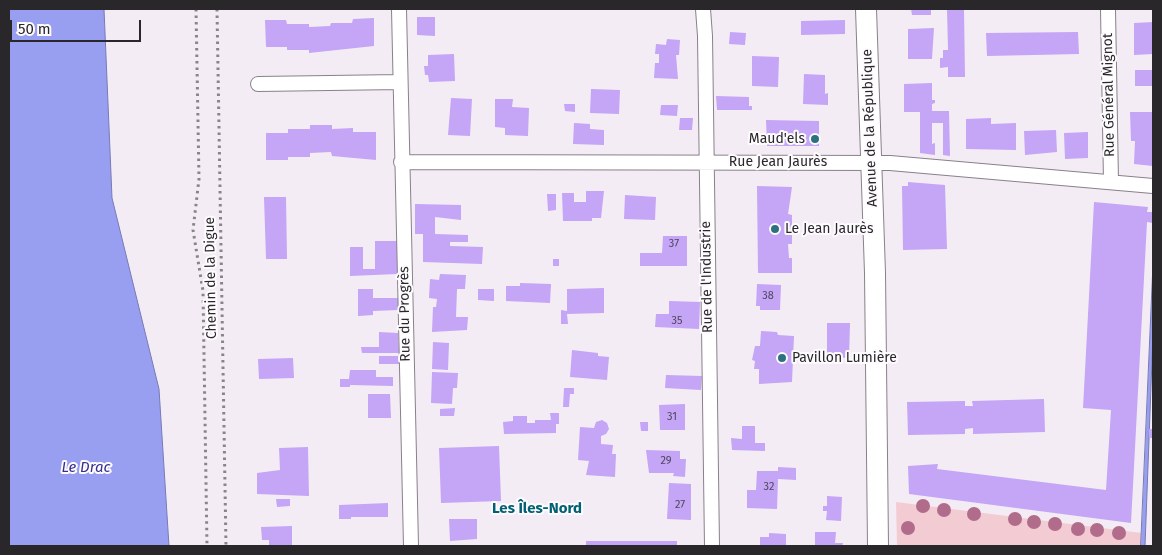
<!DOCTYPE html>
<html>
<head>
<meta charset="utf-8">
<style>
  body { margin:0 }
  #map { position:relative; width:1162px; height:555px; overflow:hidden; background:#f4ecf5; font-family:"Fira Sans",sans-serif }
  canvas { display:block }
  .frame { position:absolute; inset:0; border:10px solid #29272a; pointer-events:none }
  .scale { position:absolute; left:10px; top:20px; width:131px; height:22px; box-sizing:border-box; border:2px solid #29272a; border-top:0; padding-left:6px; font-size:15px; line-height:18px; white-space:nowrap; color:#29272a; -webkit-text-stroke:4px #fefbff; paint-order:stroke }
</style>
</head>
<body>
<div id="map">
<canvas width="1162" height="555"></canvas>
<div class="frame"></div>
<div class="scale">50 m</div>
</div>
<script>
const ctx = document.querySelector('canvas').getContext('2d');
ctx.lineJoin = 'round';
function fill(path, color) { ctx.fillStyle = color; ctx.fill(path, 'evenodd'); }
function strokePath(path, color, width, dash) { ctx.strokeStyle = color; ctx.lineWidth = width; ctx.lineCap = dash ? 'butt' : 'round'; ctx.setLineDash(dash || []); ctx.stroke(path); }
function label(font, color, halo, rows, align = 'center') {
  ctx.font = font + ' "Fira Sans",sans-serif'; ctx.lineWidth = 4; ctx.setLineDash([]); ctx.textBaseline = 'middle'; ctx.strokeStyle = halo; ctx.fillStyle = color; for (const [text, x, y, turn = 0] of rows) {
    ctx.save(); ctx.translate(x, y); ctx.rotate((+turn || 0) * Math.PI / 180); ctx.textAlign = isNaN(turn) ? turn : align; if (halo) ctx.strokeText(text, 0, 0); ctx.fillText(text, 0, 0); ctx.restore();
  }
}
const green = new Path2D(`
  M896,502L1142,533L1141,546H897Z`);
const water = new Path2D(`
  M9,9H104L112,198L159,389L169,546H9Z
  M1153,264V333L1145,546H1141Z`);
const building = new Path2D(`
  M911,9H931V15H912Z
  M947,9H964L965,77H948V67L940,68V58H943V50H948Z
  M417,17H435V36L417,35Z
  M374,18V46L309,53V50H287V47H266L265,20H286L287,24H309V27L330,26L331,23H352L353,19Z
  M845,20V34L801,35V21Z
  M1153,22V54L1134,55V23Z
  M934,28L932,59H908V29Z
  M730,32L746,33L745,45L729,44Z
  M1078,32L1079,54L987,56L986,33Z
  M667,39L680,40L679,55H676L678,79L654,78L655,63H659V54H655L656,44L666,45Z
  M454,54L455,81L429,82L428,75H425L424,66H428V55Z
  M752,56L779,57L778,87L752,86Z
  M1135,70H1153V86H1135Z
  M804,74L825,75V94L828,93V105L803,104Z
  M932,83V100H935V103L932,104V111H949L950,156L943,155V123H932V144L935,143V155L920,153V112H904V84Z
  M591,89L620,90L619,114L590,113Z
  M716,96L749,97V106H752V110H717Z
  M451,98L472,99L470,136L448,135Z
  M495,99H513L512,107L529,108L528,136L505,135V128L495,127Z
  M564,104H575V112L565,111Z
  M661,105H678L677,116L660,115Z
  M1130,112H1153V166L1134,164L1135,141H1131Z
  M680,118H693L692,130H679Z
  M991,118V124L1016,123V150L966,149V119Z
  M766,120L819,121V146H767Z
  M574,123L590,124V129L604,130V145L573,144Z
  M310,125H332V129L353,128V132H376V160L332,156L331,152L310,153V157H288V160H266V133H288V129H310Z
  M1056,130L1057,152L1025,155L1024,131Z
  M1088,132V158L1065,159L1064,133Z
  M908,182L945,185L947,249L903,250L902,186H908Z
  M757,186L792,187L788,214L792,215V244H788L789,258H792V273H758Z
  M586,191H604L601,218H592V221H563L562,193H574V202H586Z
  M547,194H556V210L548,211Z
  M625,195L656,197L655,220L624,219Z
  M264,197H286L287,259H266Z
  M1094,202L1148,207L1147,212H1153V223L1147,222L1131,523L909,494L908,466L938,464L937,469L1106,490L1111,410L1083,408Z
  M415,204L461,205V220L435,217V234L468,235V242H450V246L483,247L482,264L423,262V234H415Z
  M663,236H687V266H640V253H662Z
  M375,241H397V274L350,276V247H363V269H375Z
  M553,259H559V266H553Z
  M440,274L466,275L465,289H457L456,317H468L467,330L432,332L433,307H436L437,299L429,298L430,279L439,280Z
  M520,283L551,284L550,303L506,301V286H520Z
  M757,284L781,285L780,310H760V306H756Z
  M604,288V313L567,314L568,324H561V310L567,311V289Z
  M358,289H373V298H398V310L373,311V315L358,316Z
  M478,289H494V301L478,300Z
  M669,301L700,302L699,329L655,327L656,314H669Z
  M827,323H850L849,358L827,357Z
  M761,331L777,332L778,335L794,336L792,382L759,384V369H754L755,361L752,360L755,346H760Z
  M379,332L398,333L399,353H362L361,347H379Z
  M433,342L449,343L448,370L432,369Z
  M572,350L598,353V356L609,357L607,380L570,377Z
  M379,356H399V364H379Z
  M293,358L294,378L259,379L258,359Z
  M350,370H376V377H393V386L350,385V387H340V379H349Z
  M432,372L458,373L457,388H453L452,404L431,403Z
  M666,375L702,376L701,390L665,388Z
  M564,388H574V394H570L569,407H563Z
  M368,394H390L391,418H368Z
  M1044,399L1045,432L973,434V428L965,429V434L908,435L907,402L965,401V406H973L972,401Z
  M685,404V430H660L659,405Z
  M455,408L454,416H440V409Z
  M550,413H559V424H556V433L504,434L503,422L513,421V416H527V423H535V420H551Z
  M602,420L607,423L609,429L606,434L601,436V444L613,445L612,454H616L615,477L586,475L589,461L578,460L580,427L594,428L596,422Z
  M640,422H648V431H641Z
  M742,426H755V443H765V451L732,450L731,438L742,439Z
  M1149,429H1153V438H1149Z
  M499,446L501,501L441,503L439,448Z
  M308,447L309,496L257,494V473L280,470L279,448Z
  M646,450L680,451V459H686L685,477L673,476L674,473H649Z
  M778,467L796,468V480L778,479L777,509L747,508V490H756L757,471H778Z
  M669,483L691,484V520L667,519Z
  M827,496L842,497L841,521L826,520L827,511H823V506H827Z
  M276,499H290V506L277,507Z
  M388,503V517H351V519H339V505Z
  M449,519H477V539L450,541Z
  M292,526V546H269V540H262L261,527Z
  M815,532H836L835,543H843L842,546H815Z
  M769,533L786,534V546H760V537H769Z
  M586,541H677V546H586Z`);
const path = new Path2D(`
  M196,9L199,179L193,230L203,291L207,546
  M217,9L226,546`);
const street = new Path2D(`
  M399,9L411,546
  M703,9L705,36L712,546
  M1108,9L1111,182
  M258,84L400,82
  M401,162L890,163L1153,186`);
const secondary = new Path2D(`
  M866,9L875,273L878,546`);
const trees = [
  [923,506],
  [944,510],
  [974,514],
  [1015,519],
  [1034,522],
  [1055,524],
  [908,528],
  [1078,529],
  [1097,530],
  [1119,533]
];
const markers = [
  [815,139,5,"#2d7181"],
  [775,229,5,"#2d7181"],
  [782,358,5,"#2d7181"]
];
const numberNames = [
  ["37",674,244],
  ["38",768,296],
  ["35",677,321],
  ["31",672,417],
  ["29",666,461],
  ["32",769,487],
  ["27",680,505]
];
const streetNames = [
  ["Rue Général Mignot",1109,95,-91],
  ["Avenue de la République",870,128,-92],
  ["Rue Jean Jaurès",778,162],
  ["Rue de l'Industrie",707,277,-91],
  ["Chemin de la Digue",211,278,-91],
  ["Rue du Progrès",405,314,-91]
];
const poiNames = [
  ["Maud'els",805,139,"right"],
  ["Le Jean Jaurès",785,229],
  ["Pavillon Lumière",792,358]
];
const waterNames = [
  ["Le Drac",86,468]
];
const neighbourhoodNames = [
  ["Les Îles-Nord",537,509]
];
fill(green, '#f3ccd3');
fill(water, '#989ef0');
strokePath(water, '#777ab5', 1);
fill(building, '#c4a5f6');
strokePath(street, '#888189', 16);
strokePath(secondary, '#888189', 22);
strokePath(path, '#89848a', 3, [2.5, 4]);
strokePath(street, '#fff', 14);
strokePath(secondary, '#fff', 20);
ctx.fillStyle = '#b16c8b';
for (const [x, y] of trees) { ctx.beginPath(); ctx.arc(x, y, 7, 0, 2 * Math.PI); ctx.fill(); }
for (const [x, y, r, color] of markers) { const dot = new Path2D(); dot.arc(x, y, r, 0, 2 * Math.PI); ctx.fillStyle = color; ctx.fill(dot); strokePath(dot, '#fefbff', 2); }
label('11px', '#50465d', null, numberNames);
label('14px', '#29272a', '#fefbff', streetNames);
label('14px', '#29272a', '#fefbff', poiNames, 'left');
label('italic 15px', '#352f8b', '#fefbff', waterNames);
label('bold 15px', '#016172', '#fefbff', neighbourhoodNames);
</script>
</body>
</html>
